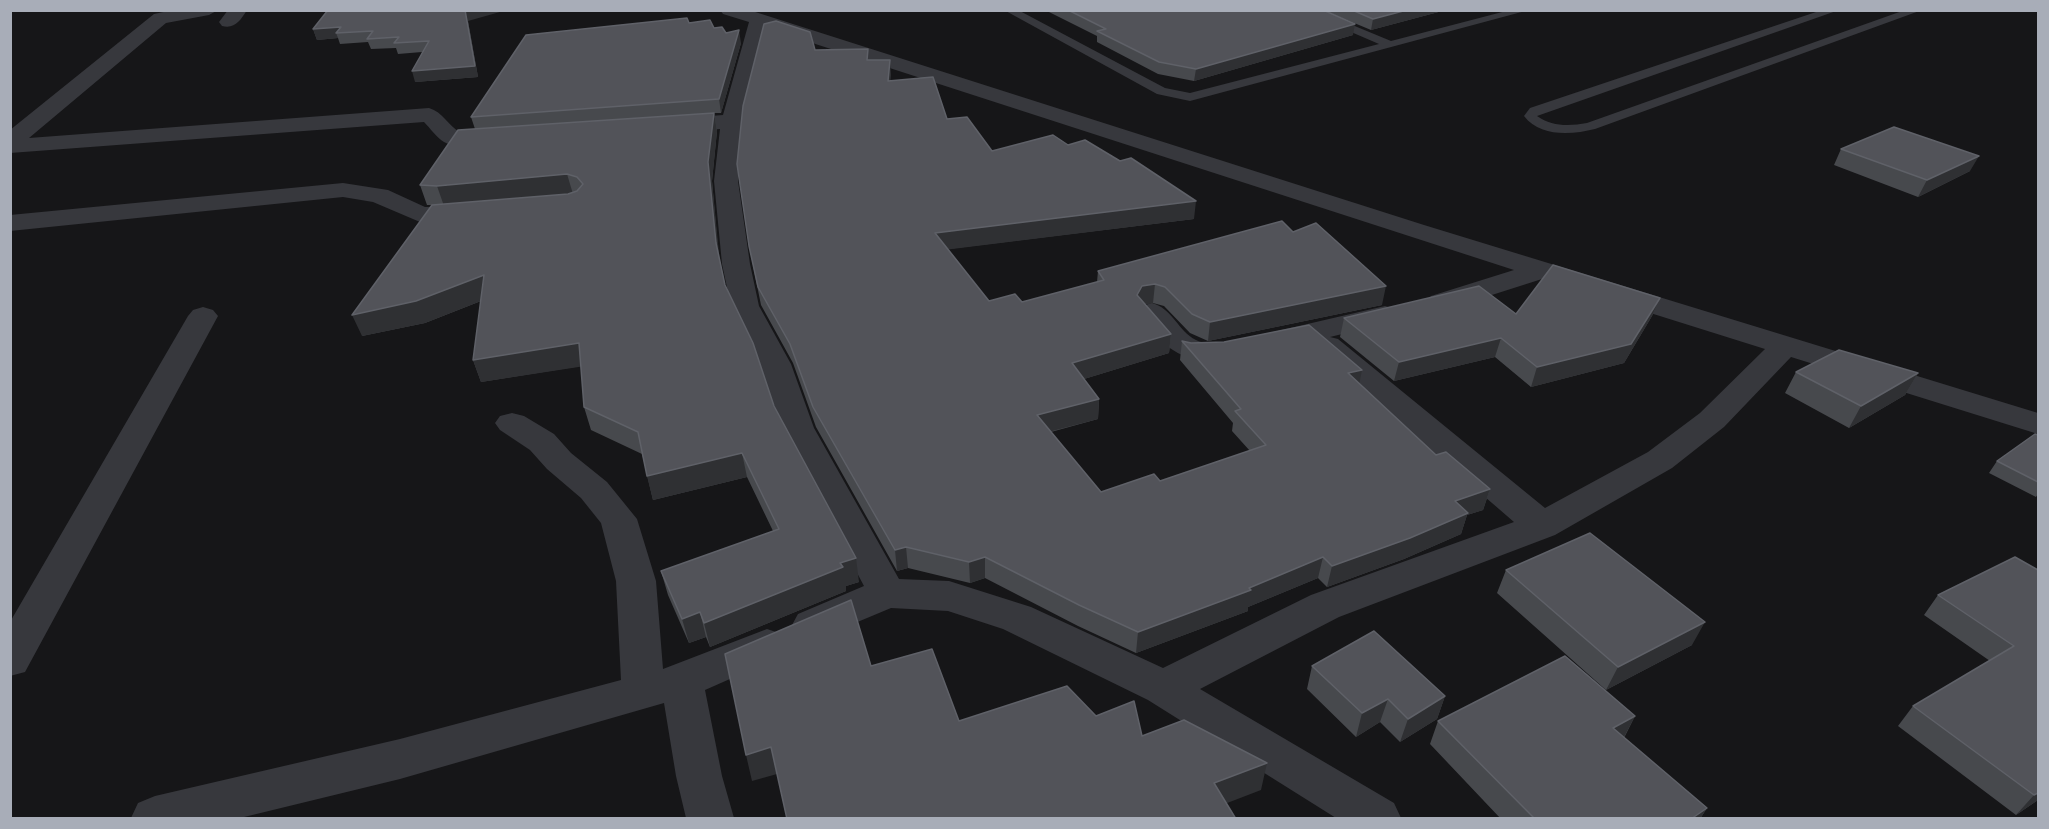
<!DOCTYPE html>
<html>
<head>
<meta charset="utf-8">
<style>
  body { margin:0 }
  #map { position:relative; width:2049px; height:829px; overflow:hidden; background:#161618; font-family:"PT Sans",sans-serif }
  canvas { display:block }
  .frame { position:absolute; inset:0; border:12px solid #a8adb8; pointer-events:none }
</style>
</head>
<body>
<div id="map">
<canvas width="2049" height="829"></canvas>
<div class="frame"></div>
</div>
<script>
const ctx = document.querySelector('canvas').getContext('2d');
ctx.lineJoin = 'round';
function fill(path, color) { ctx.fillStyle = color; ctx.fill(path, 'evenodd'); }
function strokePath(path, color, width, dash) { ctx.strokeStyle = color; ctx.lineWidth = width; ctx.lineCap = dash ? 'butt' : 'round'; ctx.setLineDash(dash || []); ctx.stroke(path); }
const service = new Path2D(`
  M1004,10H1018L1165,88L1190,93L1379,44L1300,10H1316L1391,41L1510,10H1529L1190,101L1157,94Z
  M1822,10H1839L1537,116C1552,127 1570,126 1587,123L1905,10H1922L1595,129C1571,135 1540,137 1524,116L1530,108Z`);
const minor = new Path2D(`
  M173,10H218L209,15L166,23L29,138L429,108C443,112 448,126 460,132C474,138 491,131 505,134L508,139L505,144C487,148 461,151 444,142C437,138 430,128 424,122L10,153V130L154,14Z
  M228,10H247C240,21 235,29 222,26L219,22Z
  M720,10H749L1424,225L2038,413V434L1791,357L1724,427L1672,468L1555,535L1339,617L1200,689L1394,803L1401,818H1336L1148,700L1003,629L948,611L891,608L812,641L798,636L792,625L798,614L864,586L780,428L759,364L731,306L722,264L714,181L720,129L671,133L663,131L660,126L663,121L671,119L723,115L749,22L723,14ZM766,28L1514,270L1431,296L1427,302L1431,308L1441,311L1451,308L1542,279L1765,349L1700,413L1648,452L1545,508L1338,339L1330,337L1395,321L1400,315L1395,309L1385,306L1260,335L1256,341L1260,347L1271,350L1315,340L1312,345L1316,351L1514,522L1311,595L1163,668L1031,607L949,581L899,579L814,428L791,364L759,306L750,264L738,181L743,121Z
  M343,183L388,190L425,207L470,206L479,209L483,214L479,219L444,224L420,222L373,202L343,197L10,231V215Z
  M1152,303C1172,308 1178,331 1196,340C1207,346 1223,341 1235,345L1239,351L1235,357C1187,369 1163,349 1137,312L1142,306Z
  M203,307L213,310L218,316L25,672L10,676V622L188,316L193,310Z
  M512,413L524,416L554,434L571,453L607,482L637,519L656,581L663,669L767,629L782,634L788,645L782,656L705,690L722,776L734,818H686L676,776L664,703L400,779L240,818H131L138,803L155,796L400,739L621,680L616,581L601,523L581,498L547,469L530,450L500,430L495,423L500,416Z`);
const wall = new Path2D(`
  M1045,10H1323L1353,35L1194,81L1158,74L1097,42V36Z
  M1323,10H1446L1371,30Z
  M468,21L478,77L415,82L422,52L398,54L396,48L371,49L368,42L340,44L338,38L317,40L313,29Z
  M689,23L714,28L726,33L741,43L721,113H714L717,131L712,181L719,260L725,285L774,406L859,582L846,586V591L710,647L706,637L689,643L668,595L661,571L773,531L747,477L653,500L642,454L591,430L584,407L581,366L481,382L473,360L481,301L425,323L362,336L435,205H427L420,185L475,129L471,117Z
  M815,50L869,60H890V80L992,151L1068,145L1194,219L948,249L989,301L1022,302L1097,282L1098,271L1293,232L1382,305L1208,341L1190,333L1164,306L1153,303L1145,304L1171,334L1169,353L1084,379L1099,399L1098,419L1051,432L1101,492L1160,481L1250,451L1232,431L1233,423L1180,360L1182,341L1359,383L1436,455L1490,489L1483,510L1467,515L1461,534L1404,559L1327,587L1318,578L1248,607V611L1136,653L1078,626L985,578L970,583L908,568L897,571L816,427L793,363L761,305L749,246Z
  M1841,149L1970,171L1918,197L1834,165Z
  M1660,298L1652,316L1624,363L1531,387L1495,357L1394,381L1340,337L1344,318L1516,314Z
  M1796,372L1918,373L1905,395L1849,428L1785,393Z
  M2038,435V494L2036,497L1989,473L1997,461Z
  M2015,557L2038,800L2016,815L1898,726L1913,706L1990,661L1924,615L1938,595Z
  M1506,570L1692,645L1606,690L1497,593Z
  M1312,666L1445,696L1437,719L1400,742L1380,722L1356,737L1307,689Z
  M1635,716L1624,738L1707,808L1700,819H1501L1430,744L1438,721Z`);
const shadedWall = new Path2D(`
  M507,10L468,21L478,77L415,82L412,71L465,11Z
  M1407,10H1446L1371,30L1373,19Z
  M1355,24L1353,35L1194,81L1196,69Z
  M341,27L336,33L338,38L317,40L313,29Z
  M739,30L741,43L721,113L719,99Z
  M890,60L891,75L889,96L888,81Z
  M714,113L717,131L712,181L720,264L716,243L708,162Z
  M1979,156L1970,171L1918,197L1927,180Z
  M567,174L573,194L444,206L437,186Z
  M1196,201L1194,219L936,251L935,233Z
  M484,275L491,297L425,323L362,336L352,315Z
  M1155,284L1153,303L1140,305L1137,295L1142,286Z
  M1386,286L1382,305L1208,341L1210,322Z
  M1660,298L1652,316L1624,363L1531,387L1537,367Z
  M1171,334L1169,353L1071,383L1072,363Z
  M1501,338L1495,357L1394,381L1399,362Z
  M579,343L585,366L481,382L473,360Z
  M1362,370L1358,390L1348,373Z
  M1918,373L1905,395L1849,428L1861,406Z
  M1099,399L1098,419L1037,435V415Z
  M742,453L747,477L653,500L647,476Z
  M1490,489L1483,510L1467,515L1461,534L1404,559L1327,587L1332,566L1455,501Z
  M906,547L908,568L897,571L895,550Z
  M985,557V578L970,583L969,562Z
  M1323,557L1318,578L1248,607V611L1136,653L1138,632Z
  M856,558L859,582L846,586V591L710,647L704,623L840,563Z
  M700,612L706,637L689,643L682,619Z
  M1705,622L1692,645L1606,690L1618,667Z
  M1445,696L1437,719L1400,742L1408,719Z
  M1388,699L1380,722L1356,737L1362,713Z
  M1635,716L1623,739L1613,728Z
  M771,747L777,774L752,781L746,755Z
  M1267,763L1261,790L1209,810L1214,783Z
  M2038,793V800L2016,815L2034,795Z
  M1707,808L1700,819H1691Z`);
const building = new Path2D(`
  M328,10H465L475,66L412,71L429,41L394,43L399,37L367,39L373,31L336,33L341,27L313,29Z
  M1068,10H1323L1355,24L1196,69L1159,62L1097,31L1106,29Z
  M1352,10H1407L1373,19Z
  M687,18L689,23L710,20L714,28L722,27L726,33L739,30L719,99L471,117L526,35Z
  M776,21L810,32L815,50L868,49L867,60H890L888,81L933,77L947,119L967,117L992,151L1053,135L1068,145L1085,140L1120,161L1131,158L1196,201L935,233L989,301L1015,294L1022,302L1104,280L1098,271L1282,221L1293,232L1316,223L1386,286L1210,322L1192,314L1165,287L1155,284L1142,286L1137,295L1171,334L1072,363L1099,399L1037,415L1101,492L1154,474L1160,481L1266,445L1235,411L1241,409L1182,341L1191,343L1224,342L1309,325L1362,370L1348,373L1436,455L1446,452L1490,489L1455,501L1468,513L1410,538L1332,566L1323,557L1249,588L1251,590L1138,632L1079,605L985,557L969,562L906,547L895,550L813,407L790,344L758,287L749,246L737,164L743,106L764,24Z
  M714,113L708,162L716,243L725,285L753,343L774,406L856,558L840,563L843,567L704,623L700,612L682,619L661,571L779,529L742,453L647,476L638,432L584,407L579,343L473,360L484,275L416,301L352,315L432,205L568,194L577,191L583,184L577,177L567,174L437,186L420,185L458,130Z
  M1894,127L1979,156L1927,180L1841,149Z
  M1553,265L1660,298L1631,344L1537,367L1501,338L1399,362L1344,318L1479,286L1516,314Z
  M1839,350L1918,373L1861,406L1796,372Z
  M2035,434L2038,435V482L1997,461Z
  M1590,533L1705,622L1618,667L1506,570Z
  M2015,557L2038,570V793L2034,795L1913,706L2014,646L1938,595Z
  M851,600L871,666L932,649L959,721L1067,686L1096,716L1134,701L1142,736L1184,720L1267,763L1214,783L1236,819H787L771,747L746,755L725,654Z
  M1374,631L1445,696L1408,719L1388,699L1362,713L1312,666Z
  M1565,656L1635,716L1613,728L1707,808L1691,819H1535L1438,721Z`);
fill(service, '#37383d');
fill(minor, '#37383d');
fill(wall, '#47494d');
fill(shadedWall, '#2f3033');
fill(building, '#525359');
strokePath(building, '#5f6168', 1.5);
</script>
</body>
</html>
